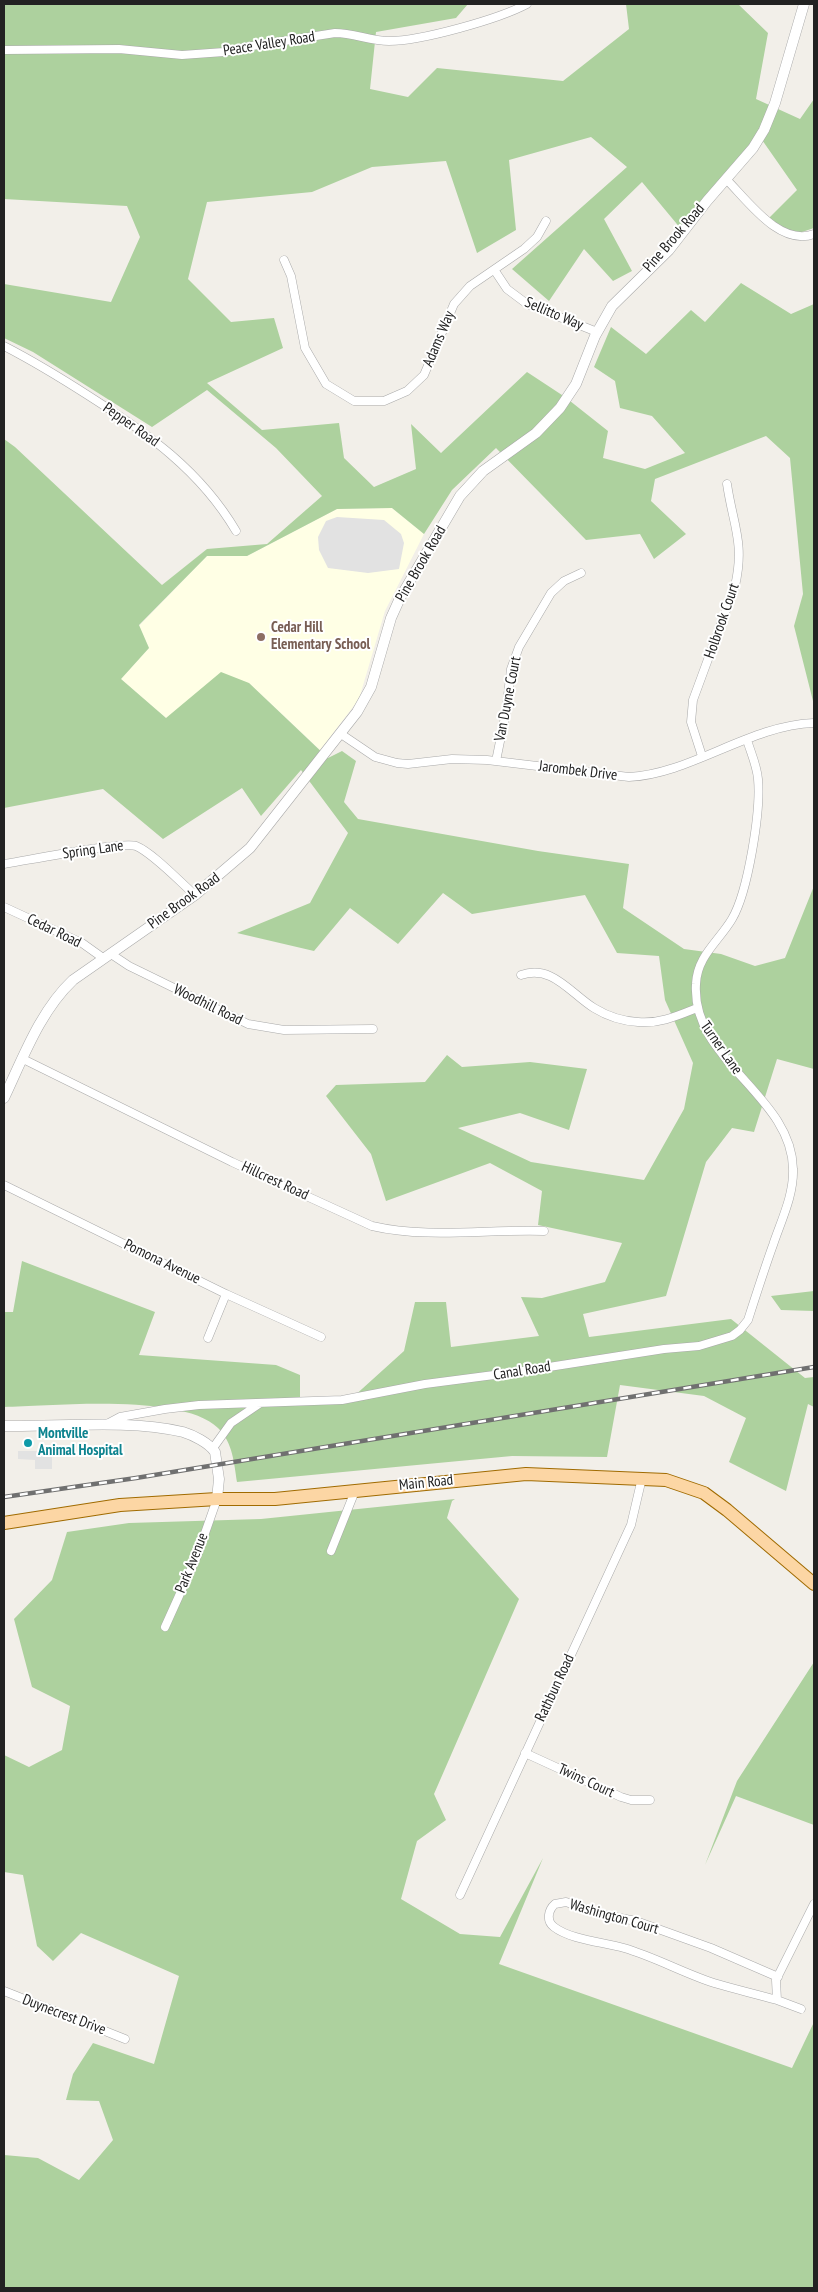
<!DOCTYPE html>
<html>
<head>
<meta charset="utf-8">
<style>
  body { margin:0 }
  #map { position:relative; width:818px; height:2292px; overflow:hidden; background:#f2efe9; font-family:"PT Sans Narrow",sans-serif }
  canvas { display:block }
  .frame { position:absolute; inset:0; border:5px solid #222; pointer-events:none }
</style>
</head>
<body>
<div id="map">
<canvas width="818" height="2292"></canvas>
<div class="frame"></div>
</div>
<script>
const ctx = document.querySelector('canvas').getContext('2d');
ctx.lineJoin = 'round';
function fill(path, color) { ctx.fillStyle = color; ctx.fill(path, 'evenodd'); }
function strokePath(path, color, width, dash) { ctx.strokeStyle = color; ctx.lineWidth = width; ctx.lineCap = dash ? 'butt' : 'round'; ctx.setLineDash(dash || []); ctx.stroke(path); }
function label(font, color, halo, rows, align = 'center') {
  ctx.font = font + ' "PT Sans Narrow",sans-serif'; ctx.lineWidth = 4; ctx.setLineDash([]); ctx.textBaseline = 'middle'; ctx.strokeStyle = halo; ctx.fillStyle = color; for (const [text, x, y, turn = 0] of rows) {
    ctx.save(); ctx.translate(x, y); ctx.rotate((+turn || 0) * Math.PI / 180); ctx.textAlign = isNaN(turn) ? turn : align; if (halo) ctx.strokeText(text, 0, 0); ctx.fillText(text, 0, 0); ctx.restore();
  }
}
const education = new Path2D(`
  M392,508L424,534L385,611L359,699L320,750L249,683L166,718L121,679L149,648L139,626L207,556H247L337,509Z`);
const forest = new Path2D(`
  M4,4H468L456,18L376,32L370,89L408,97L437,68L563,81L629,29L626,4H738L768,33L756,99L800,119L814,99V228L790,236L766,221L797,190L760,137L681,229L642,182L604,219L632,271L613,281L584,249L549,301L512,269L627,167L591,137L509,160L516,230L477,253L446,161L372,167L312,192L207,202L188,279L231,322L274,318L283,348L207,383L262,430L339,423L344,458L374,487L416,469L411,424L441,453L527,372L565,397L608,431L603,458L645,469L685,453L652,416L620,408L615,381L594,367L611,327L646,354L691,310L705,322L741,283L791,314L814,304V705L794,626L803,594L790,458L766,436L655,479L651,501L686,534L654,559L640,534L586,540L496,448L452,490L424,534L392,508L337,509L247,556H207L139,625L149,648L121,679L166,718L221,672L249,683L328,758L342,751L356,761L344,802L358,819L538,851L629,864L623,908L684,949L721,954L755,966L785,958L814,886V1069L777,1059L754,1132L732,1128L706,1162L666,1296L583,1314L589,1337L731,1319L805,1378L814,1377V1407L808,1404L786,1491L729,1462L746,1418L704,1396L620,1385L607,1457L512,1456L237,1482C234,1463 233,1443 218,1428C182,1393 54,1406 4,1407V1312H13L22,1261L155,1312L139,1355L276,1365L300,1375V1401L352,1398L404,1351L415,1302H446L451,1347L539,1336L521,1297L542,1298L605,1282L622,1243L538,1225L542,1191L490,1163L386,1201L371,1154L326,1096L336,1085L425,1082L447,1055L462,1067L530,1062L587,1069L569,1130L520,1113L458,1128L531,1162L644,1180L684,1109L693,1063L665,1000L659,956L617,953L585,895L472,914L443,893L398,944L350,908L314,951L237,933L310,903L348,833L301,770L261,816L242,788L163,839L103,789L4,808V439L15,447L162,585L207,549L267,544L322,496L276,448L207,390L152,427L33,352L4,338V284L111,302L140,237L127,206L4,199Z
  M814,1291V1311L781,1310L771,1296Z
  M455,1499L452,1501L447,1518L519,1599L434,1794L446,1820L417,1841L401,1899L460,1934L500,1937L543,1858L499,1964L792,2068L814,2022V2288H4V2155L38,2158L79,2180L113,2140L99,2101L66,2100L73,2074L93,2043L154,2064L179,1976L81,1933L53,1961L37,1946L23,1875L4,1872V1755L29,1767L62,1750L70,1706L32,1687L14,1619L52,1580L67,1532L129,1523L261,1519Z
  M814,1662V1825L736,1796L705,1865L737,1781Z`);
const parking = new Path2D(`
  M337,517L384,520L401,534L404,543L399,569L368,573L328,568L319,550L318,537L326,521Z
  M18,1451H52V1469H35V1460L18,1459Z`);
const minor = new Path2D(`
  M4,50L119,49L182,55L224,52L252,46L335,33C354,33 370,41 389,41C421,41 499,19 527,4
  M726,179C748,201 780,247 814,234
  M284,260L291,276L305,348L326,384L354,401H384L407,391L424,375L454,304L470,286L524,249L537,237L546,221
  M495,271L507,289L527,304L597,332
  M4,346C33,361 61,378 89,396C147,433 200,470 236,531
  M341,734L375,757L397,763L408,764L452,759L487,760L629,777C691,774 750,725 814,723
  M702,756L691,722L693,700L735,586C745,543 733,525 727,484
  M496,761L506,712L511,669L519,647L551,593L564,581L581,573
  M4,864C24,861 123,841 136,846C153,853 180,882 195,895
  M4,907L82,943L103,958
  M111,954L129,966L248,1024L284,1030L373,1029
  M521,975C552,964 570,993 594,1008C607,1016 622,1021 638,1022C659,1024 677,1016 697,1008
  M23,1059L232,1162L372,1226C428,1239 487,1229 544,1231
  M4,1185L226,1294L321,1337
  M208,1338L226,1294
  M107,1424L120,1417L165,1409L199,1405L342,1400L425,1384L517,1372L664,1349L699,1346L732,1336L740,1330L748,1320C756,1295 764,1270 773,1245C781,1221 794,1195 793,1169C792,1095 691,1061 696,984C697,956 719,941 732,919C748,892 761,811 758,779C757,766 751,753 747,740
  M213,1448L231,1423L259,1404
  M331,1551L355,1491
  M165,1627L197,1556L217,1499
  M525,1753L621,1797L631,1800H650
  M460,1895L631,1525L642,1478
  M4,1991L125,2039
  M777,2000C756,1994 734,1989 714,1983C683,1973 655,1957 624,1948C603,1942 571,1940 554,1927C546,1921 548,1910 555,1904L566,1902L600,1914L636,1921L711,1948L778,1977
  M801,2009L777,2000L776,1980L814,1904`);
const tertiary = new Path2D(`
  M4,1098C23,1058 40,1011 73,980L195,895L250,848L357,712L371,687L391,618L400,598L460,496L483,471L536,433L560,408L576,384L595,336L612,306L669,250L707,201L753,148L764,130L775,103L804,4
  M4,1426C61,1427 127,1419 183,1432C193,1435 209,1443 215,1452L219,1479L217,1499`);
const primary = new Path2D(`
  M4,1523L120,1505L217,1499H275L526,1474L666,1480L704,1493L727,1510L814,1584`);
const rail = new Path2D(`
  M4,1497L136,1478L814,1367`);
const markers = [
  [261,637,5,"#8d6e63"],
  [28,1443,5,"#0f9aa8"]
];
const streetNames = [
  ["Peace Valley Road",269,44,-9],
  ["Pine Brook Road",674,238,-49],
  ["Sellitto Way",554,314,23],
  ["Adams Way",439,339,-67],
  ["Pepper Road",131,425,35],
  ["Pine Brook Road",421,564,-60],
  ["Holbrook Court",722,621,-71],
  ["Van Duyne Court",508,699,-79],
  ["Jarombek Drive",578,771,7],
  ["Spring Lane",93,850,-8],
  ["Pine Brook Road",184,901,-36],
  ["Cedar Road",54,931,26],
  ["Woodhill Road",208,1005,26],
  ["Turner Lane",721,1048,55],
  ["Hillcrest Road",275,1181,25],
  ["Pomona Avenue",162,1262,26],
  ["Canal Road",522,1371,-9],
  ["Main Road",426,1483,-6],
  ["Park Avenue",192,1563,-68],
  ["Rathbun Road",555,1688,-65],
  ["Twins Court",586,1781,25],
  ["Washington Court",614,1917,16],
  ["Duynecrest Drive",64,2015,21]
];
const educationNames = [
  ["Cedar Hill",271,628],
  ["Elementary School",271,645]
];
const cultureNames = [
  ["Montville",38,1434],
  ["Animal Hospital",38,1451]
];
fill(education, '#ffffe5');
fill(forest, '#add19e');
fill(parking, '#e2e2e2');
strokePath(minor, '#a9a9a9', 9);
strokePath(tertiary, '#a9a9a9', 11);
strokePath(primary, '#a06b00', 14);
strokePath(minor, '#fff', 8);
strokePath(tertiary, '#fff', 10);
strokePath(primary, '#fcd6a4', 12);
strokePath(rail, '#707070', 4.5);
strokePath(rail, '#fff', 2.5, [8]);
for (const [x, y, r, color] of markers) { const dot = new Path2D(); dot.arc(x, y, r, 0, 2 * Math.PI); ctx.fillStyle = color; ctx.fill(dot); strokePath(dot, '#fff', 2); }
label('15px', '#222', '#fff', streetNames);
label('bold 15px', '#785e54', '#fff', educationNames, 'left');
label('bold 15px', '#0d838f', '#fff', cultureNames, 'left');
</script>
</body>
</html>
